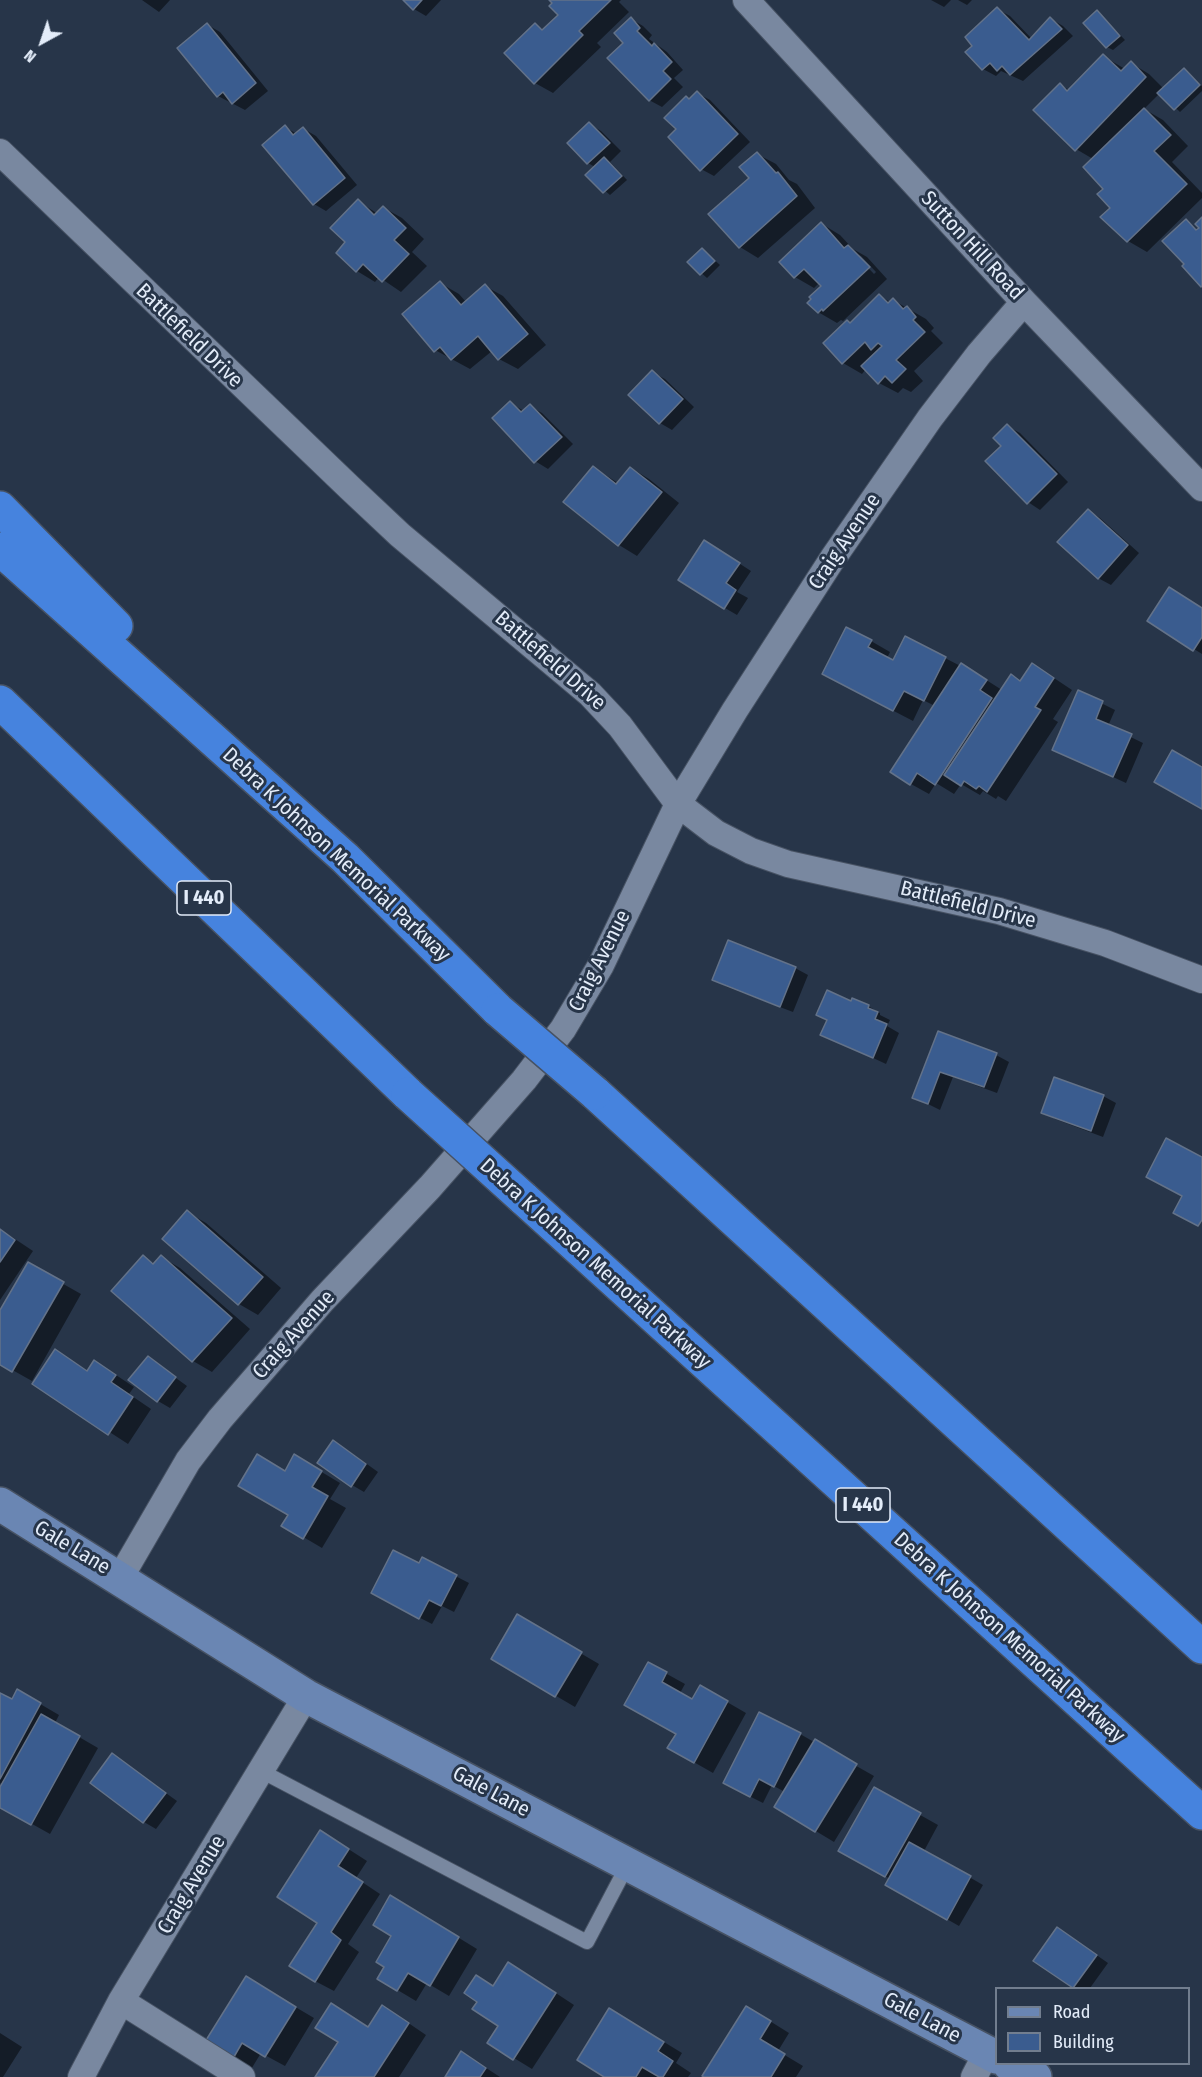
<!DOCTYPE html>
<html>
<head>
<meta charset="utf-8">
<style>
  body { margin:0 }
  #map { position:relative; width:1202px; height:2077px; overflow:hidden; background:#273549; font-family:"Fira Sans Condensed",sans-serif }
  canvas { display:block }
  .legend { position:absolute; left:995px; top:1987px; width:195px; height:78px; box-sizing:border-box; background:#273549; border:2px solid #727e8f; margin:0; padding:8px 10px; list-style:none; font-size:18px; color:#e3ecf9 }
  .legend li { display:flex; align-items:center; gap:12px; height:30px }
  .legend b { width:30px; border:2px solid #727e8f }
  .north { position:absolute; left:12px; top:12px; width:60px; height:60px; -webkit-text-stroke:4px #273549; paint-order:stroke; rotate:220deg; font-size:16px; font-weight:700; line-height:24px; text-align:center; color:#e3ecf9 }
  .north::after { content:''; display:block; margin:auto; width:21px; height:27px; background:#e3ecf9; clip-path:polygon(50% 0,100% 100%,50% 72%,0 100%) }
</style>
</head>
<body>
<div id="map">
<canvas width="1202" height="2077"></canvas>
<ul class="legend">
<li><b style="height:8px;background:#6a86b3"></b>Road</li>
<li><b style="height:16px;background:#3a5c8f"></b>Building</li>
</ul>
<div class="north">N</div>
</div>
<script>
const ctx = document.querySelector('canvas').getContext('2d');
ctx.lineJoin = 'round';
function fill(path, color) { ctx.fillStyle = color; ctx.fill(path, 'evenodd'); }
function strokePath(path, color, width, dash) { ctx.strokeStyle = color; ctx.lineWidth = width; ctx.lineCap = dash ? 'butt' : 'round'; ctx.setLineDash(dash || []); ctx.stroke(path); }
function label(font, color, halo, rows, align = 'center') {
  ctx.font = font + ' "Fira Sans Condensed",sans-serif'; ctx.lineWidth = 6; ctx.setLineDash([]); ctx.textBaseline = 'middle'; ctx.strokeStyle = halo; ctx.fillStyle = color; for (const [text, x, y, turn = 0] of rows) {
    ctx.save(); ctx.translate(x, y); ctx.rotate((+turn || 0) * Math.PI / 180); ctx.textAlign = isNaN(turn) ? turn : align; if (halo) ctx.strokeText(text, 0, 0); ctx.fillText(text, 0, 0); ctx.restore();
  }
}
const shadow = new Path2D(`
  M142,0H170L159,12Z
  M405,0H441L426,16L414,9Z
  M551,0H621L619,2L629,12L597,43L601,47L553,93L535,83V25L544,30L560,15Z
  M931,0H951L944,7Z
  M958,0H972L967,5Z
  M997,9L1010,16L1032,39L1051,19L1063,26L1073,36L1023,81L1001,71L996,76L983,69L968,52L974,46Z
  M1097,12L1102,16L1125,40L1113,50L1107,47L1085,23Z
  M631,19L643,26L652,35L649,39L667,52L683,70L674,78L683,87L662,107L649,100L625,43Z
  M208,25L220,32L268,91L245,110L218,96Z
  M1103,56L1125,69L1131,63L1149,74L1164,89L1184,70L1202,86V91L1180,112L1160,93L1144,109L1163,120L1188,146L1172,162L1202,193V198L1147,252L1128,241L1102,217L1112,208L1093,159L1076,149L1060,85L1069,90Z
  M697,93L710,100L750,142L714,176L701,169L678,130Z
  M589,124L601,131L621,151L610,162L627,180L610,195L587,175L595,167L588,163L569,143Z
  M285,127L297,134L304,129L316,136L357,185L326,211L314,204Z
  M757,154L776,164L789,180L797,184L815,208L758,258L740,247L751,178Z
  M358,201L378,214L384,208L402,218L424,239L412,252L427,266L401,292L379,277L375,282L357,271L347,242Z
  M822,224L840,235L853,249L867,257L887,279L843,321L841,320L837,323L818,312L823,287L819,283L814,288L795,277L781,262ZM854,253L861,256L876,272L874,274Z
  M702,249L720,265L707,278L689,262Z
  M440,283L459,294L466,302L485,286L503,296L546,345L518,369L499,359L492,351L470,369L435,350Z
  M880,296L890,302L893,300L926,319L934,328L931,331L943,343L914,371L923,381L911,392L903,388L898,393L879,383L866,369L862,374L843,363L847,321L851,324Z
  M652,372L665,379L694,407L672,430L660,423L630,395Z
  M510,403L524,411L530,406L542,413L573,444L548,469L535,461Z
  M1007,426L1020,433L1068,482L1040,510L1028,502L1003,446Z
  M593,467L618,483L631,468L649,479L679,503L637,556L619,545L565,502Z
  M1088,510L1100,518L1139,553L1111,585L1098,578Z
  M717,549L751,571L737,592L748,598L737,615L725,608Z
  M1202,609V654L1149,621Z
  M906,638L980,676L1002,690L1021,682L1051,676L1072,690L1053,719L1058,722L1006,801L998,796L996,799L983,791L980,795L961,784L954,794L936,783L929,794L911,784L935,706L923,700L913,721L842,684L871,641L890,652L887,658L894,662Z
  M1079,692L1115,710L1108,726L1143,743L1126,783L1054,750Z
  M795,968L808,975L793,1012L727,987L714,980Z
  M852,1003L868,1006L880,1013V1015L890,1020L887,1026L899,1033L886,1064L822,1034Z
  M939,1032L996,1055L1009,1062L997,1093L953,1077L940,1110L914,1097Z
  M1103,1096L1116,1103L1103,1137L1055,1119L1043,1112Z
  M187,1212L206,1223L281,1288L258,1315L239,1304Z
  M0,1229L33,1251L0,1300Z
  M143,1257L155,1264L161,1257L180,1268L250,1329L212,1372L193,1361L113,1291Z
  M28,1264L81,1294L32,1381L0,1363V1314Z
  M148,1358L187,1386L170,1408L158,1401Z
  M74,1362L88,1372L94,1362L113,1373L134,1387L129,1394L151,1409L128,1444L34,1383Z
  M346,1449L378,1472L364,1492L352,1485Z
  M295,1456L340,1483L330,1499L346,1508L322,1548L283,1525L290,1514L285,1472Z
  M422,1559L469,1583L454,1612L442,1606L432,1624L385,1600L420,1565Z
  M517,1616L599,1664L575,1707L493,1659Z
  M649,1664L685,1684L680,1693L693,1701L701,1687L746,1713L713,1773L669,1748L677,1733Z
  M18,1691L59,1715L55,1723L98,1748L50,1834L0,1806V1790L3,1785L0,1783V1694L13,1701Z
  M800,1734L874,1776L834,1842L776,1807L785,1792L772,1785L763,1803L737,1790Z
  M113,1755L177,1801L156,1829L144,1822Z
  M874,1789L938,1825L924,1851L983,1885L959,1926L887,1885L890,1879L840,1850Z
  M339,1843L367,1861L356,1878L380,1894L348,1944L359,1952L334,1991L315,1981L319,1923Z
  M410,1908L477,1949L449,1996L427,1983L416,2001L379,1979Z
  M1069,1936L1108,1963L1090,1988H1076L1035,1961Z
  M527,1974L574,2005L532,2069L514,2058L494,1987Z
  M265,1989L314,2018L285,2066L261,2053L250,2071L232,2061Z
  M401,2018L426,2035L399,2077H317L369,2028Z
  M765,2018L789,2033L778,2051L803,2066L796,2077H707Z
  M628,2020L682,2053L676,2063L691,2073L688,2077H607Z
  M0,2033L22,2047L3,2077H0Z
  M480,2064L500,2077H446Z`);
const building = new Path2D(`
  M403,0H422L413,10Z
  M549,0H611L579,31L583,35L534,84L504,53L535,23L542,30L558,15L549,6L552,3Z
  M997,7L1029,40L1050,17L1062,29L1010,75L1002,66L997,71L990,63L982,70L965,52L972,46L965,37Z
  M1097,10L1120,36L1106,48L1083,23Z
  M631,17L640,28L637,31L652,46L654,43L672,62L663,71L671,79L649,101L607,58L623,43L614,33Z
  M207,23L256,83L232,104L223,92L217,97L177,48Z
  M1103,54L1121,71L1131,61L1146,77L1075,151L1033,110L1060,83L1067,91Z
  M1184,68L1200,85L1174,110L1157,93Z
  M697,91L738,134L700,171L668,137L676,129L664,118L686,96L689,99Z
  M1144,108L1171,135L1154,151L1187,184L1127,242L1100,217L1110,208L1097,194L1103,189L1083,167Z
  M589,122L610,143L587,164L567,143Z
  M285,125L293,135L303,127L345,178L313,205L262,145Z
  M757,152L776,173L778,172L797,196L739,248L708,214L749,178L739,167Z
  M604,157L622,176L603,193L585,175Z
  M358,199L374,215L383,206L406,228L394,240L409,254L382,282L363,264L356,272L336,253L345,242L330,228Z
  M1202,217V286L1201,287L1182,266L1184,264L1162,241L1186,219L1196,230L1199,228L1195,224Z
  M821,222L844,248L848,245L870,267L823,311L822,309L818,313L807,303L811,299L809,297L821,286L804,269L794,278L779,262Z
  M702,248L715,261L700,275L687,262Z
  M440,281L461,305L485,284L528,334L498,360L478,336L451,360L440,347L434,352L402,314Z
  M879,294L888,303L893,298L903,309L907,306L916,317L913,320L925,332L896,360L906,369L892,383L885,376L878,384L861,366L882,346L878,343L871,350L865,342L842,364L823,343L847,320L850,323Z
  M652,370L683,399L659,424L628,395Z
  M510,401L521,412L530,404L562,437L534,463L492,418Z
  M1007,424L1057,474L1027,504L985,461L1001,446L993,438Z
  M593,466L616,484L630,467L662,492L618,546L563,502Z
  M1088,509L1128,545L1098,579L1057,542Z
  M704,540L740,563L726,583L736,590L724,609L678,580Z
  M1169,587L1202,608V637L1193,651L1147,621Z
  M846,627L872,640L868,647L893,660L905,636L946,657L924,701L904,691L893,711L822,674Z
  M961,663L987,680L980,690L992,698L935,785L917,773L910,785L890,772Z
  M1032,663L1054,678L1035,707L1041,710L987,792L979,786L976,789L964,781L961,786L944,775L1011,674L1020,681Z
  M1078,690L1103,701L1096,719L1132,734L1113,777L1052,750Z
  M1172,750L1202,767V809L1154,782Z
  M728,940L796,967L780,1007L712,980Z
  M827,990L851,1001L852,998L869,1005L868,1008L878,1012L875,1019L887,1024L873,1058L820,1035L827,1020L816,1015Z
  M938,1031L997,1053L984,1087L940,1072L928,1104L912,1098Z
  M1054,1077L1104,1095L1091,1131L1041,1113Z
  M1166,1138L1202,1157V1220L1198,1226L1173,1213L1182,1196L1146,1177Z
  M187,1210L263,1277L238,1305L162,1239Z
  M0,1229L15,1240L0,1262Z
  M143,1255L153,1264L161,1255L232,1318L192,1362L111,1291Z
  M28,1262L64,1282L12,1372L0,1365V1310Z
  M55,1349L87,1371L94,1360L116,1375L111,1382L133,1397L108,1435L32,1384Z
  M148,1356L176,1377L157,1402L128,1380Z
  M333,1440L366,1464L351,1487L317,1463Z
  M257,1454L285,1471L294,1454L322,1471L312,1487L328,1496L303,1539L281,1526L288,1515L238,1486Z
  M393,1550L419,1563L422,1557L457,1575L441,1606L429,1600L419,1619L371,1593Z
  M517,1614L582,1652L555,1697L491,1659Z
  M648,1662L667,1672L662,1682L692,1699L700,1685L728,1701L694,1763L667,1748L676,1734L624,1705Z
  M17,1689L41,1703L0,1779V1693L12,1699Z
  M759,1712L801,1733L774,1787L759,1779L750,1797L723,1783Z
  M41,1714L80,1736L31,1825L0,1808V1787Z
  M815,1739L857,1764L815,1832L774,1807Z
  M112,1753L166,1793L143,1823L90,1783Z
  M874,1787L921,1813L885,1877L838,1851Z
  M320,1830L349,1849L338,1866L363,1882L331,1932L341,1940L315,1982L289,1966L317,1923L277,1897Z
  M909,1842L971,1876L947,1920L885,1885Z
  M390,1895L459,1937L430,1986L408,1973L397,1991L377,1979L384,1967L376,1962L391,1936L373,1925Z
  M1057,1927L1097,1955L1073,1988L1033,1961Z
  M508,1962L556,1993L513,2060L487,2043L498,2026L472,2009L477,2002L464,1993L476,1975L493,1986Z
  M246,1976L296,2007L265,2057L242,2043L231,2062L203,2045Z
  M331,2003L368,2027L382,2005L409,2023L374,2077H315L338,2042L315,2028Z
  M746,2006L771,2021L760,2039L785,2054L771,2077H704L702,2076Z
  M609,2008L664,2042L658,2051L673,2061L663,2077H659L642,2067L636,2077H604L577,2060Z
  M461,2051L486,2068L480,2077H445Z`);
const lane = new Path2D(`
  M261,1771L587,1942L628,1864`);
const street = new Path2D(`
  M746,0L1024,302L1202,488
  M0,152L350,488L400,535L590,694L620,726L678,804L716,833L751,851L788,864L999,911L1105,943L1202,980
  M120,1578L188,1461L220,1419L322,1301L430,1187L524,1080L563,1029L601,965L678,804L735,710L833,558L930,418L979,354L1024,302
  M121,2001L242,2077
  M81,2077L121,2001L306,1696
  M974,2077L987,2052`);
const secondary = new Path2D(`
  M0,1504L306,1696L996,2057
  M1009,2064L1035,2077`);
const highway = new Path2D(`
  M0,508L116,626
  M0,549L345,858L498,1010
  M0,702L408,1094
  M595,1093L1202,1647
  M523,1198L1202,1813`);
const highwayBridge = new Path2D(`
  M498,1010L595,1093
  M408,1094L523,1198`);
const shields = [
  [204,898,54],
  [863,1505,54]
];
const shieldNames = [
  ["I 440",204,898],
  ["I 440",863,1505]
];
const streetNames = [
  ["Sutton Hill Road",972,246,47],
  ["Battlefield Drive",189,336,44],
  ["Craig Avenue",845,542,-56],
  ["Battlefield Drive",550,661,41],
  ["Debra K Johnson Memorial Parkway",336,855,43],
  ["Battlefield Drive",968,905,14],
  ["Craig Avenue",600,961,-63],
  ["Debra K Johnson Memorial Parkway",595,1264,42],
  ["Craig Avenue",294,1335,-48],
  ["Gale Lane",72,1548,31],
  ["Debra K Johnson Memorial Parkway",1009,1638,42],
  ["Gale Lane",491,1792,28],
  ["Craig Avenue",192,1885,-59],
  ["Gale Lane",922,2018,28]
];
fill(shadow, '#0007');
fill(building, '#3a5c8f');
strokePath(building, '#637289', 1.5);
strokePath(lane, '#475263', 16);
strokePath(street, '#475263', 28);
strokePath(secondary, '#475263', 36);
strokePath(highway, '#475263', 36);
strokePath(lane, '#7988a0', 14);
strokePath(street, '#7988a0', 26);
strokePath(secondary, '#6a86b3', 33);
strokePath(highway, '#4683de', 33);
strokePath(highwayBridge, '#475263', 36, []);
strokePath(highwayBridge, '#4683de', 33);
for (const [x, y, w] of shields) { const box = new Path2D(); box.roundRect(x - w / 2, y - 17, w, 34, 4.5); ctx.fillStyle = '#273549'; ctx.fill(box); strokePath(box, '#e3ecf9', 1.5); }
label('bold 20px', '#e3ecf9', null, shieldNames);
label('21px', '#e3ecf9', '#273549', streetNames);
</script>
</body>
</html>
